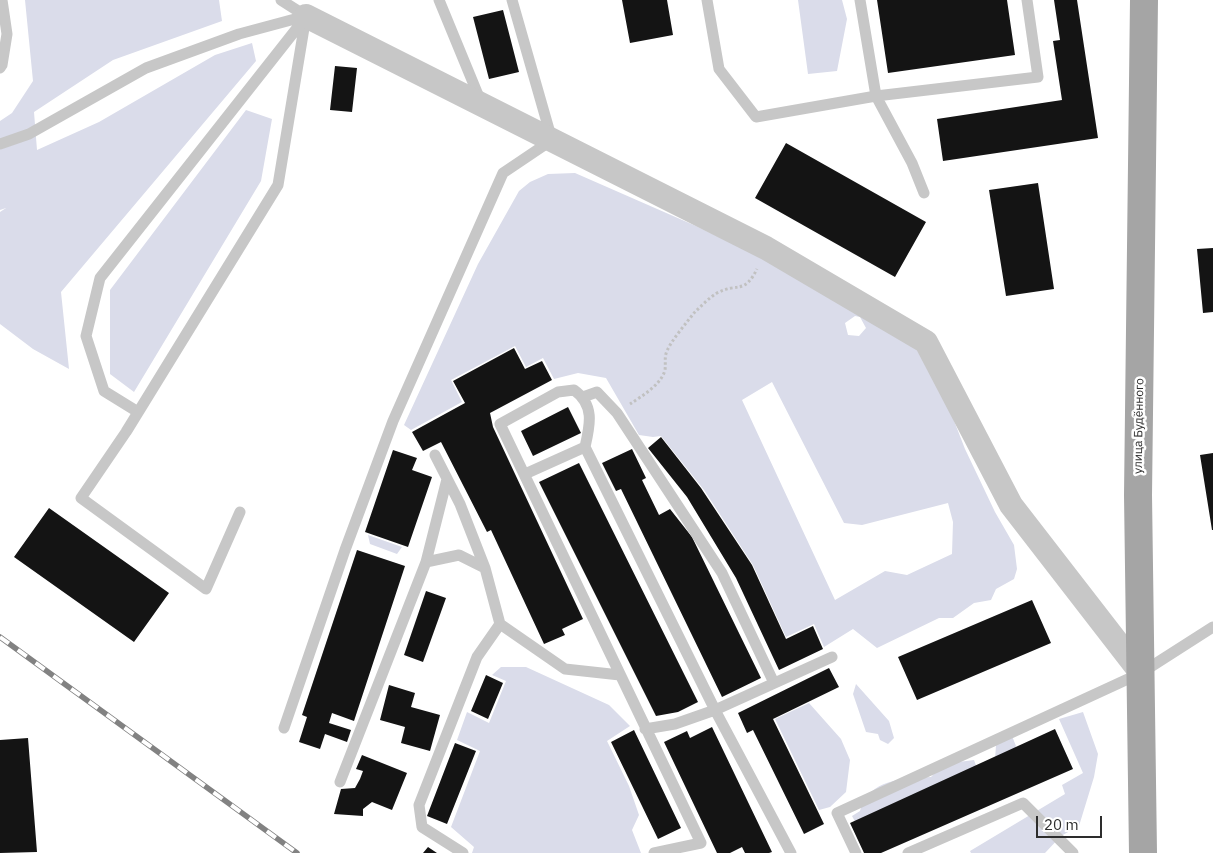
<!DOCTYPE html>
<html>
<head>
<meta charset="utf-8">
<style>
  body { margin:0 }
  #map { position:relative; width:1213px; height:853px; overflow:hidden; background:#fff; font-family:"IBM Plex Sans",sans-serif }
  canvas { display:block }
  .scale { position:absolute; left:1036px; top:816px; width:66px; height:22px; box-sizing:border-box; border:2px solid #2d2d2d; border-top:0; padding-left:6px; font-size:15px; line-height:18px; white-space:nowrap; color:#2d2d2d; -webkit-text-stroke:4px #fff; paint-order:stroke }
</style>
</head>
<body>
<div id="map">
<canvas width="1213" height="853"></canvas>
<div class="scale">20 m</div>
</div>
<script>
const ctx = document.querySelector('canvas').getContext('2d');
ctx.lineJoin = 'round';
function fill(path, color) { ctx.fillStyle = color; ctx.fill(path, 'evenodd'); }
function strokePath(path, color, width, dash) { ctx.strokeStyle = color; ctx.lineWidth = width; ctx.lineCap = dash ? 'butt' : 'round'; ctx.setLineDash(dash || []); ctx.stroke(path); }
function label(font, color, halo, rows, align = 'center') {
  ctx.font = font + ' "IBM Plex Sans",sans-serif'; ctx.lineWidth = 5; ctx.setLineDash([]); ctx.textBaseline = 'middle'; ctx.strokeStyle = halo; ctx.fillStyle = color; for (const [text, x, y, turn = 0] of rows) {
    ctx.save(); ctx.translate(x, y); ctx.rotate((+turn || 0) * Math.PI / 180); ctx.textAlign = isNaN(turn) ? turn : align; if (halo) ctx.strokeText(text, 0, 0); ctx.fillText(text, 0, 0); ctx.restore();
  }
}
const green = new Path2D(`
  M25,0H219L222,21L113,60L34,112L37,150L99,122L215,55L252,43L256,61L61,292L69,369L33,349L0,324V212L6,208L0,210V121L12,113L33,81Z
  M798,0H842L847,19L837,71L808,74Z
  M246,110L272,119L261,181L134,392L110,374V290Z
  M575,173L696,226L768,261L917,349L939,382L965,449L995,512L1014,545L1017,569L1014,579L996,589L991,600L974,603L953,618H939L877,648L853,629L824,647L814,624L786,637L753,565L704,490L661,436L653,437L639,435L606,378L578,373L554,379L543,358L526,367L515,346L451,380L462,402L411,430L404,425L478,264L519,191L530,182L548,174ZM855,316L860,317L866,328L859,336L848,335L845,323ZM772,382L844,523L862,525L948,503L953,522L952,554L907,575L885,571L835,600L742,400Z
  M368,535L402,547L397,554L370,544Z
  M501,667H526L609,705L630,726L607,741L629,786L639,815L632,830L641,853H472L474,847L451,827L480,751L457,740L467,712L489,723L506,681L492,675Z
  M856,684L889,721L894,738L888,744L880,740L878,734L866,732L853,694Z
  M809,703L841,739L850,760L846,792L830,807L819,810L775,719Z
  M1083,712L1098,754L1094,777L1079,826L1061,836L1045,853H971L970,851L1065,794L1062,785L1083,773L1059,719Z
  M1012,736L1016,746L1009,761L995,760L996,745Z
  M974,760L978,771L858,827L852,816L860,811C868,779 904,778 931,777L943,764Z`);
const building = new Path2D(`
  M622,0H667L673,35L630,43Z
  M877,0H1007L1015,55L888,73Z
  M1054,0H1077L1098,138L943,161L937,119L1062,100L1053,41L1060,40Z
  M503,10L519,72L489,79L473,17Z
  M335,66L357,68L352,112L330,110Z
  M786,143L926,222L895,277L755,198Z
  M1038,183L1054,289L1006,296L989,190Z
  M1213,248V312L1203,313L1197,249Z
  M514,348L525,369L542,361L552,380L490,413L493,427L583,619L562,629L565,635L544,644L491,530L487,532L441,442L423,451L412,432L465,403L453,381Z
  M568,407L581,433L533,456L521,431Z
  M661,437L701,488L752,565L786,639L813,626L823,649L779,670L736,578L687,497L648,448Z
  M632,449L646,478L642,480L659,515L670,509L692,537L761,678L722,697L621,489L616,491L602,463Z
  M393,450L417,458L412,470L432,477L408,547L365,532Z
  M1213,453V530H1212L1200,455Z
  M579,463L698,702L678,712L656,716L539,482Z
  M49,508L169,593L134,642L14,557Z
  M357,550L405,566L354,721L332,713L329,723L351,730L347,742L325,734L320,749L299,742L307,717L302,715Z
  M426,591L446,598L423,662L404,655Z
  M1032,600L1051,643L917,700L898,657Z
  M829,668L839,687L773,719L824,824L804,834L753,730L747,733L738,713Z
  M486,675L503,683L488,719L471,711Z
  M389,685L415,693L411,707L440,715L430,751L401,743L405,727L380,720Z
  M712,727L772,852L769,853H745L742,847L730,853H717L664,742L687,731L690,738Z
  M1055,729L1073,769L881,853H864L850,823Z
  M634,730L681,828L658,839L611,742Z
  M28,738L37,852L0,853V740Z
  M455,743L476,751L447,824L427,816Z
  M362,755L407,773L392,810L372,802L363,809V816L334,814L341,789L355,788L360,779L363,771L356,769Z
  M428,847L437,853H423Z`);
const path = new Path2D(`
  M630,404C642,396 661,385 665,370C666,363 664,357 667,351C671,341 687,322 694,313C701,306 709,298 717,293C738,282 744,295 757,269`);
const service = new Path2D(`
  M281,0L306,16
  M439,0L481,102
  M707,0L719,69L756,117L876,96L1038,77L1027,0
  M860,0L876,96L912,163L924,193
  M0,68L2,65L7,34L2,0
  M0,144L29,134L146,68L239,34L306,16
  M583,397L597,392L617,413L722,573L774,683
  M138,412L104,391L86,336L100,278L305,18
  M435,455L460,504L485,568
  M525,474L585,447
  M240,512L206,589L81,498L126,432L278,185L306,16
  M426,562L447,479
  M284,728L345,550L393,421L503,173L552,140L512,0
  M645,729L675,724L715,710L832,657
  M340,782L426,562L459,555L485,568L500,624L565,669L620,675
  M463,853L422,827L419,805L477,657L500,624
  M654,853L701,843L500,424L558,392L574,390C595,405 590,425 585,447L715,710L791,853
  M856,853L837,813L1141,673L1213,627
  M908,853L1023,803L1073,853`);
const minor = new Path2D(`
  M306,16L766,248L926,342L1011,505L1141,673`);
const primary = new Path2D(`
  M1143,853L1138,495L1144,0`);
const rail = new Path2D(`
  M0,637L297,853`);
const streetNames = [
  ["улица Будённого",1139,426,-89]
];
fill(green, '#dadcea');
fill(building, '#141414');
strokePath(path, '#c1c1c1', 3, [2.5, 2.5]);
strokePath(service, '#c7c7c7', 11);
strokePath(minor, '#c7c7c7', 24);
strokePath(primary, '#a5a5a5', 28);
strokePath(rail, '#828282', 5.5);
strokePath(rail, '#fff', 4, [11]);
label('12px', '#2d2d2d', '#fff', streetNames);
</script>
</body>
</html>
